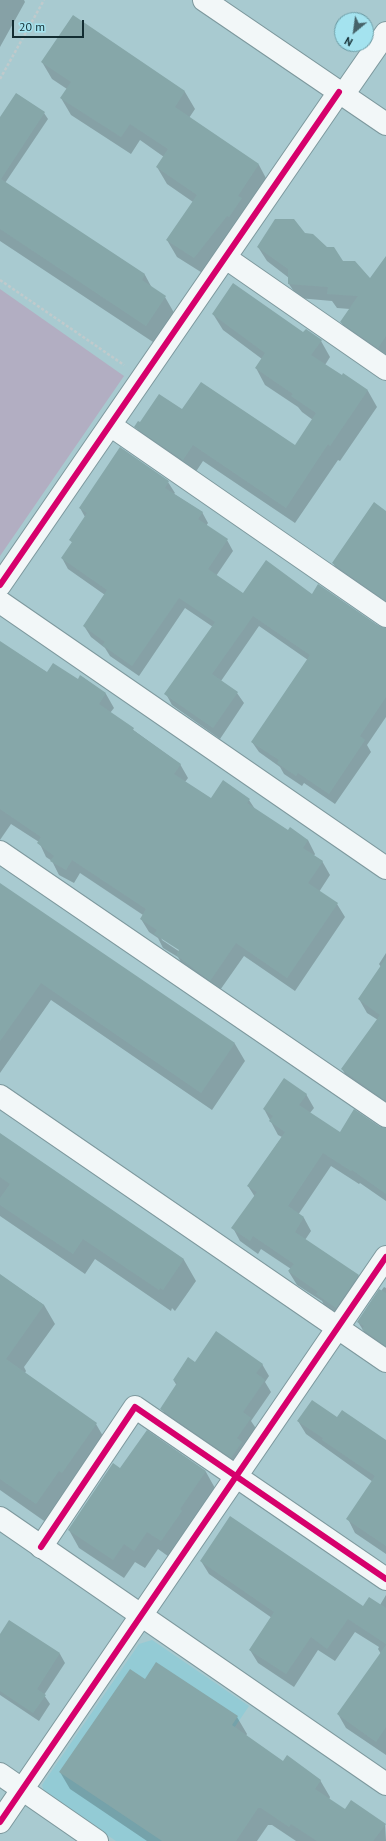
<!DOCTYPE html>
<html>
<head>
<meta charset="utf-8">
<style>
  body { margin:0 }
  #map { position:relative; width:386px; height:1841px; overflow:hidden; background:#a8cad0; font-family:"PT Sans",sans-serif }
  canvas { display:block }
  .north { position:absolute; left:334px; top:12px; width:40px; height:40px; box-sizing:border-box; background:#a4e3ef; border:1px solid #6a9aa3; border-radius:50%; rotate:209deg; font-size:11px; font-weight:700; line-height:16px; text-align:center; color:#122c31 }
  .north::after { content:''; display:block; margin:auto; width:14px; height:18px; background:#466369; clip-path:polygon(50% 0,100% 100%,50% 72%,0 100%) }
  .scale { position:absolute; left:12px; top:20px; width:72px; height:18px; box-sizing:border-box; border:2px solid #122c31; border-top:0; padding-left:5px; font-size:12px; line-height:14px; white-space:nowrap; color:#122c31; -webkit-text-stroke:3px #a4e3ef; paint-order:stroke }
</style>
</head>
<body>
<div id="map">
<canvas width="386" height="1841"></canvas>
<div class="north">N</div>
<div class="scale">20 m</div>
</div>
<script>
const ctx = document.querySelector('canvas').getContext('2d');
ctx.lineJoin = 'round';
function fill(path, color) { ctx.fillStyle = color; ctx.fill(path, 'evenodd'); }
function strokePath(path, color, width, dash) { ctx.strokeStyle = color; ctx.lineWidth = width; ctx.lineCap = dash ? 'butt' : 'round'; ctx.setLineDash(dash || []); ctx.stroke(path); }
const built = new Path2D(`
  M152,1640L249,1706L210,1764L202,1841H116L44,1792L42,1785L139,1644Z`);
const green = new Path2D(`
  M0,289L124,376L0,556Z`);
const shadow = new Path2D(`
  M0,0H24L25,2L0,47Z
  M73,16L185,92L195,109L189,118L259,165L268,182L204,274L177,257L167,240L193,202L167,184L157,167L164,157L140,140L131,154L71,115L61,98L67,89L52,79L42,62Z
  M17,94L44,113L48,119L5,183L145,275L152,288L165,297L177,318L159,346L0,241V119Z
  M304,234L370,280L386,260V362L349,336L341,322L350,309L337,308L332,301L298,298L289,284V278L267,261L258,247Z
  M213,314L303,334L321,341L330,357L325,365L342,377L344,375L368,391L377,407L340,461L338,460L295,523L203,461L193,476L145,443L136,427L183,410L295,446L313,420L302,412L298,407L265,385L256,368L262,359L223,330Z
  M168,482L175,493L174,494L202,512L208,523L206,526L227,540L233,551L216,576L243,594L312,595L386,629V717L367,745L371,752L335,804L304,783L302,786L284,774L280,767L259,752L252,742L308,660L259,626L221,681L237,693L244,703L220,739L172,705L166,694L213,627L185,608L139,676L110,656L105,648L91,637L84,626L105,595L68,569L62,558L73,543L70,540L85,517L80,508Z
  M386,512V607L339,574L333,563Z
  M0,642L48,673L78,680L81,676L106,694L114,708L110,713L180,764L188,778L185,782L211,800H249L255,809L288,832L308,840L315,854L314,856L322,861L330,875L319,892L337,904L345,917L295,991L244,956L218,993L185,969L178,957L163,948L158,938L149,932L141,919L143,915L80,873L74,883L59,875L52,861L46,857L39,842L11,824L0,840ZM161,937L184,952L183,954L162,940Z
  M0,884L235,1044L245,1061L212,1110L51,1000L0,1073Z
  M386,953V1108L350,1082L342,1069L378,1020L367,1013L359,999L381,967L379,964Z
  M306,1094L314,1108L310,1113L340,1133L386,1129V1201L360,1183L359,1184L331,1166L298,1215L304,1218L311,1231L305,1240L358,1275L366,1289L344,1320L325,1307L322,1301L297,1285L289,1272L291,1269L261,1249L258,1254L240,1241L233,1228L255,1197L248,1186L282,1137L278,1135L264,1109Z
  M0,1135L184,1260L196,1281L175,1311L172,1308L171,1311L95,1259L85,1274L0,1216Z
  M0,1275L44,1305L55,1324L24,1367L26,1371L25,1373L96,1424L107,1443L47,1523L0,1490Z
  M384,1287L386,1288V1353L371,1343L358,1322Z
  M262,1364L269,1376L265,1382L271,1392L251,1421L257,1430L238,1469L169,1421L162,1409L177,1386L174,1381Z
  M337,1418L386,1442V1554L355,1533L348,1519L373,1482L306,1434L298,1421Z
  M147,1432L206,1472L216,1490L172,1559L158,1549L145,1568L135,1562L124,1578L79,1548L69,1530L120,1469Z
  M201,1561L363,1607L380,1605L386,1595V1755L346,1728L338,1714L381,1654L378,1649L379,1647L355,1632L335,1661L318,1650L294,1687L258,1663L250,1650L272,1618L209,1574Z
  M9,1621L60,1654L65,1663L44,1695L50,1704L39,1721L0,1695V1636Z
  M145,1680L237,1717L247,1734L246,1736L283,1762L320,1780L330,1797L329,1800L345,1811L385,1824L386,1841H296L272,1825H268L257,1841H147L70,1789L60,1772Z`);
const building = new Path2D(`
  M73,15L185,91L175,107L259,164L238,196L242,198L229,217L227,216L194,258L166,240L197,195L156,167L168,149L130,124L121,137L60,98L71,82L41,62Z
  M16,93L45,112L1,179L145,274L142,280L166,296L146,326L0,229V117Z
  M275,219H294L305,233L313,234L327,247H334L343,261H355L370,278L386,256V336L378,348L340,322L358,296L327,294L328,287L288,284V269L257,247Z
  M233,283L303,332L306,329L322,340L311,355L342,375L343,373L368,390L330,446L328,444L286,508L193,445L183,460L134,427L138,421L140,422L159,394L182,409L201,382L295,445L316,413L291,396L293,394L255,368L265,353L212,314Z
  M120,447L169,481L165,488L203,512L198,519L228,539L208,569L243,593L266,560L312,594L318,584L379,626L386,628V697L360,736L365,740L329,794L298,773L296,776L277,763L279,760L251,742L310,655L253,616L212,674L238,692L213,728L164,694L215,622L179,598L132,666L102,645L105,642L83,626L107,590L61,558L72,542L69,540L87,513L79,508Z
  M374,502L386,511V601L332,563Z
  M0,641L47,672L53,663L78,679L80,675L106,693L99,704L134,728L133,730L181,764L174,774L211,798L223,780L250,799L247,803L288,830L290,827L308,840L303,848L323,861L308,883L338,903L287,978L236,943L210,981L176,955L179,950L154,934L157,930L140,919L146,909L72,860L66,870L50,861L54,856L37,843L41,837L0,809Z
  M0,883L235,1043L201,1093L41,983L0,1041Z
  M386,958V1101L341,1069L380,1015L358,999Z
  M284,1078L307,1094L299,1105L340,1132L354,1109L379,1126L386,1128V1194L352,1170L351,1171L323,1153L288,1206L304,1217L295,1232L359,1275L336,1308L316,1294L318,1292L288,1271L294,1264L253,1236L250,1241L231,1228L257,1192L247,1186L285,1132L269,1121L273,1116L263,1109Z
  M0,1133L184,1259L163,1290L160,1288L159,1290L83,1239L73,1254L0,1205V1198L10,1184L0,1177Z
  M0,1274L44,1305L6,1359L97,1423L62,1473L59,1471L36,1504L0,1479Z
  M379,1289L386,1293V1346L362,1329L364,1326L357,1322Z
  M216,1331L263,1364L256,1373L265,1380L243,1412L251,1418L237,1438L242,1442L231,1458L160,1409L177,1383L173,1380L188,1357L195,1362Z
  M312,1400L337,1417L342,1410L386,1440V1546L346,1519L375,1476L322,1440L323,1438L297,1421Z
  M147,1430L206,1471L180,1509L182,1511L161,1541L147,1532L134,1551L124,1544L113,1560L68,1530L113,1463L120,1468Z
  M230,1516L363,1606L369,1597L386,1608V1644L348,1619L327,1649L311,1637L286,1674L249,1650L274,1612L200,1561Z
  M9,1620L60,1653L37,1689L46,1695L33,1713L0,1691V1634Z
  M386,1645V1727L376,1742L337,1714Z
  M156,1662L238,1716L232,1725L283,1761L287,1755L321,1780L315,1789L345,1809L351,1800L386,1824L373,1841H317L291,1824L289,1827L261,1808H258L236,1841H162L59,1772L130,1669L145,1679Z`);
const path = new Path2D(`
  M0,79L44,0
  M0,280L124,365`);
const minor = new Path2D(`
  M204,0L386,124
  M343,95L386,33
  M226,258L386,369
  M110,425L386,616
  M0,585L339,92
  M0,602L386,868
  M0,852L386,1116
  M0,1096L386,1361
  M41,1547L135,1407L386,1579
  M0,1774L97,1841
  M0,1822L386,1257`);
const tertiary = new Path2D(`
  M0,1518L386,1784`);
const cycleway = new Path2D(`
  M0,585L339,92
  M41,1547L135,1407L386,1579
  M0,1822L386,1257`);
fill(built, '#93cbd5');
fill(green, '#b2aec2');
fill(shadow, '#0003');
fill(building, '#86a7a9');
strokePath(minor, '#7d989d', 24);
strokePath(tertiary, '#7d989d', 24);
strokePath(path, '#c0cacc', 2.5, [3, 2]);
strokePath(minor, '#f2f7f8', 22);
strokePath(tertiary, '#f2f7f8', 22);
strokePath(cycleway, '#d6006c', 6);
</script>
</body>
</html>
